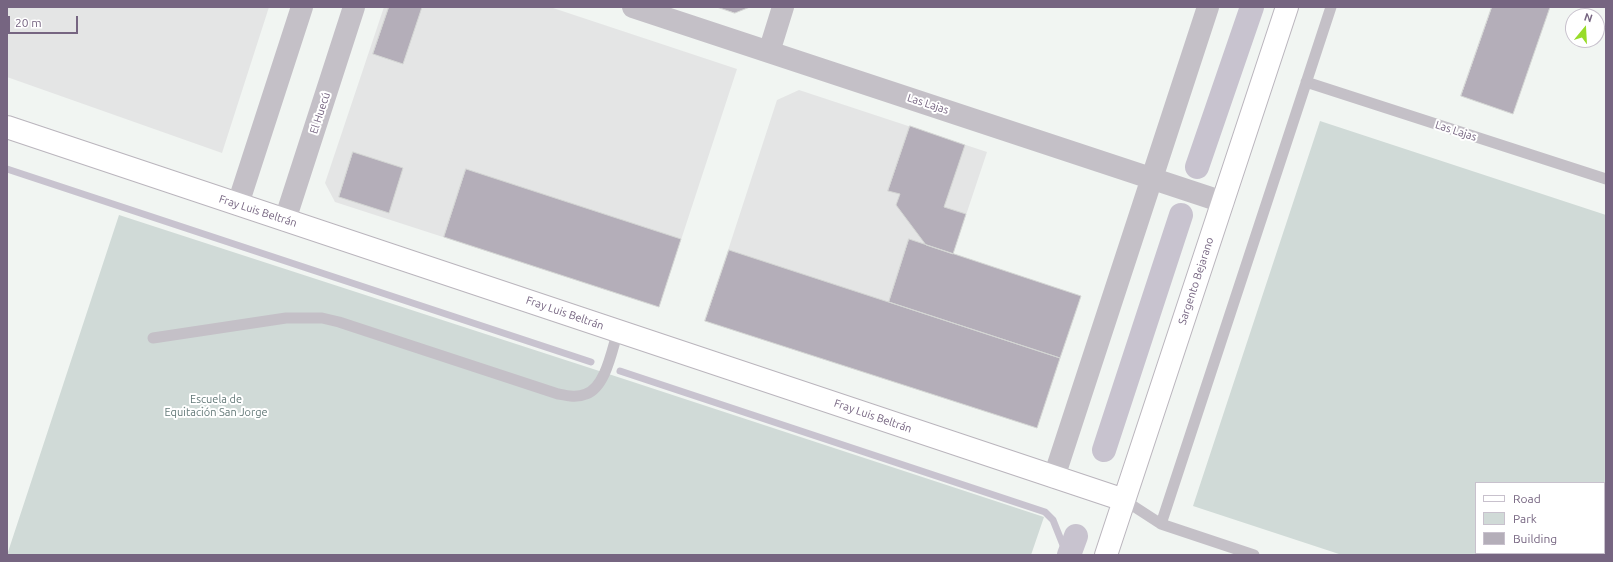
<!DOCTYPE html>
<html>
<head>
<meta charset="utf-8">
<style>
  body { margin:0 }
  #map { position:relative; width:1613px; height:562px; overflow:hidden; background:#f1f5f2; font-family:Ubuntu,sans-serif }
  canvas { display:block }
  .frame { position:absolute; inset:0; border:8px solid #766581; pointer-events:none }
  .legend { position:absolute; left:1475px; top:482px; width:130px; height:72px; box-sizing:border-box; background:#fff; border:1px solid #c8c1cd; margin:0; padding:5px 7px; list-style:none; font-size:12px; color:#766581 }
  .legend li { display:flex; align-items:center; gap:8px; height:20px }
  .legend b { width:20px; border:1px solid #c8c1cd }
  .north { position:absolute; left:1565px; top:8px; width:40px; height:40px; box-sizing:border-box; background:#fff; border:1px solid #c8c1cd; border-radius:50%; rotate:18deg; font-size:11px; font-weight:700; line-height:16px; text-align:center; color:#766581 }
  .north::after { content:''; display:block; margin:auto; width:14px; height:18px; background:#98dc2a; clip-path:polygon(50% 0,100% 100%,50% 72%,0 100%) }
  .scale { position:absolute; left:8px; top:16px; width:70px; height:18px; box-sizing:border-box; border:2px solid #766581; border-top:0; padding-left:5px; font-size:12px; line-height:14px; white-space:nowrap; color:#766581; -webkit-text-stroke:3px #fff; paint-order:stroke }
</style>
</head>
<body>
<div id="map">
<canvas width="1613" height="562"></canvas>
<div class="frame"></div>
<ul class="legend">
<li><b style="height:5px;background:#fff"></b>Road</li>
<li><b style="height:11px;background:#d0dad7"></b>Park</li>
<li><b style="height:11px;background:#b4aeb9"></b>Building</li>
</ul>
<div class="north">N</div>
<div class="scale">20 m</div>
</div>
<script>
const ctx = document.querySelector('canvas').getContext('2d');
ctx.lineJoin = 'round';
function fill(path, color) { ctx.fillStyle = color; ctx.fill(path, 'evenodd'); }
function strokePath(path, color, width, dash) { ctx.strokeStyle = color; ctx.lineWidth = width; ctx.lineCap = dash ? 'butt' : 'round'; ctx.setLineDash(dash || []); ctx.stroke(path); }
function label(font, color, halo, rows, align = 'center') {
  ctx.font = font + ' Ubuntu,sans-serif'; ctx.lineWidth = 4; ctx.setLineDash([]); ctx.textBaseline = 'middle'; ctx.strokeStyle = halo; ctx.fillStyle = color; for (const [text, x, y, turn = 0] of rows) {
    ctx.save(); ctx.translate(x, y); ctx.rotate((+turn || 0) * Math.PI / 180); ctx.textAlign = isNaN(turn) ? turn : align; if (halo) ctx.strokeText(text, 0, 0); ctx.fillText(text, 0, 0); ctx.restore();
  }
}
const built = new Path2D(`
  M7,7H269L222,153L7,77Z
  M384,7H550L737,69L659,307L335,202L325,183Z
  M799,90L987,152L953,254L1081,296L1037,428L705,321L777,100Z`);
const green = new Path2D(`
  M1320,121L1606,215V555H1342L1193,506ZM1476,483H1604V553H1476Z
  M119,215L627,380L1044,517L1031,555H7Z`);
const stream = new Path2D(`
  M7,169L591,362
  M620,371L1045,512L1053,520L1067,555`);
const canal = new Path2D(`
  M1197,167L1252,7
  M1104,450L1181,215
  M1069,555L1076,536`);
const building = new Path2D(`
  M389,7H422L403,64L373,54Z
  M717,7H750L735,13Z
  M1492,7H1550L1513,114L1461,96Z
  M910,126L965,145L944,207L966,214L953,254L926,245L896,205L900,194L888,191Z
  M353,152L403,168L389,213L339,197Z
  M466,169L681,239L659,307L444,237Z
  M909,239L1081,296L1060,358L889,302Z
  M729,250L1060,358L1037,428L705,321Z`);
const lane = new Path2D(`
  M1306,82L1606,179
  M153,338L286,318H322L339,322L558,394C568,396 577,398 586,394C606,387 612,349 618,331
  M1124,500L1161,524L1254,555
  M1161,524L1331,7`);
const street = new Path2D(`
  M633,7L1223,202
  M769,52L783,7
  M238,204L302,7
  M285,220L354,7
  M1054,477L1208,7`);
const secondary = new Path2D(`
  M7,127L1124,500
  M1106,555L1287,7`);
const streetNames = [
  ["Las Lajas",928,104,18],
  ["El Huecú",320,113,-72],
  ["Las Lajas",1456,131,18],
  ["Fray Luis Beltrán",258,211,18],
  ["Sargento Bejarano",1196,281,-72],
  ["Fray Luis Beltrán",565,313,19],
  ["Fray Luis Beltrán",873,416,19]
];
const parkNames = [
  ["Escuela de",216,399],
  ["Equitación San Jorge",216,412]
];
fill(built, '#e4e5e5');
fill(green, '#d0dad7');
strokePath(stream, '#c8c3cf', 7);
strokePath(canal, '#c8c3cf', 24);
fill(building, '#b4aeb9');
strokePath(building, '#d4d6d4', 1);
strokePath(secondary, '#bab5bd', 24);
strokePath(lane, '#c4c0c7', 11);
strokePath(street, '#c4c0c7', 22);
strokePath(secondary, '#fff', 22);
label('11px', '#766581', '#fff', streetNames);
label('11px', '#637978', '#fff', parkNames);
</script>
</body>
</html>
